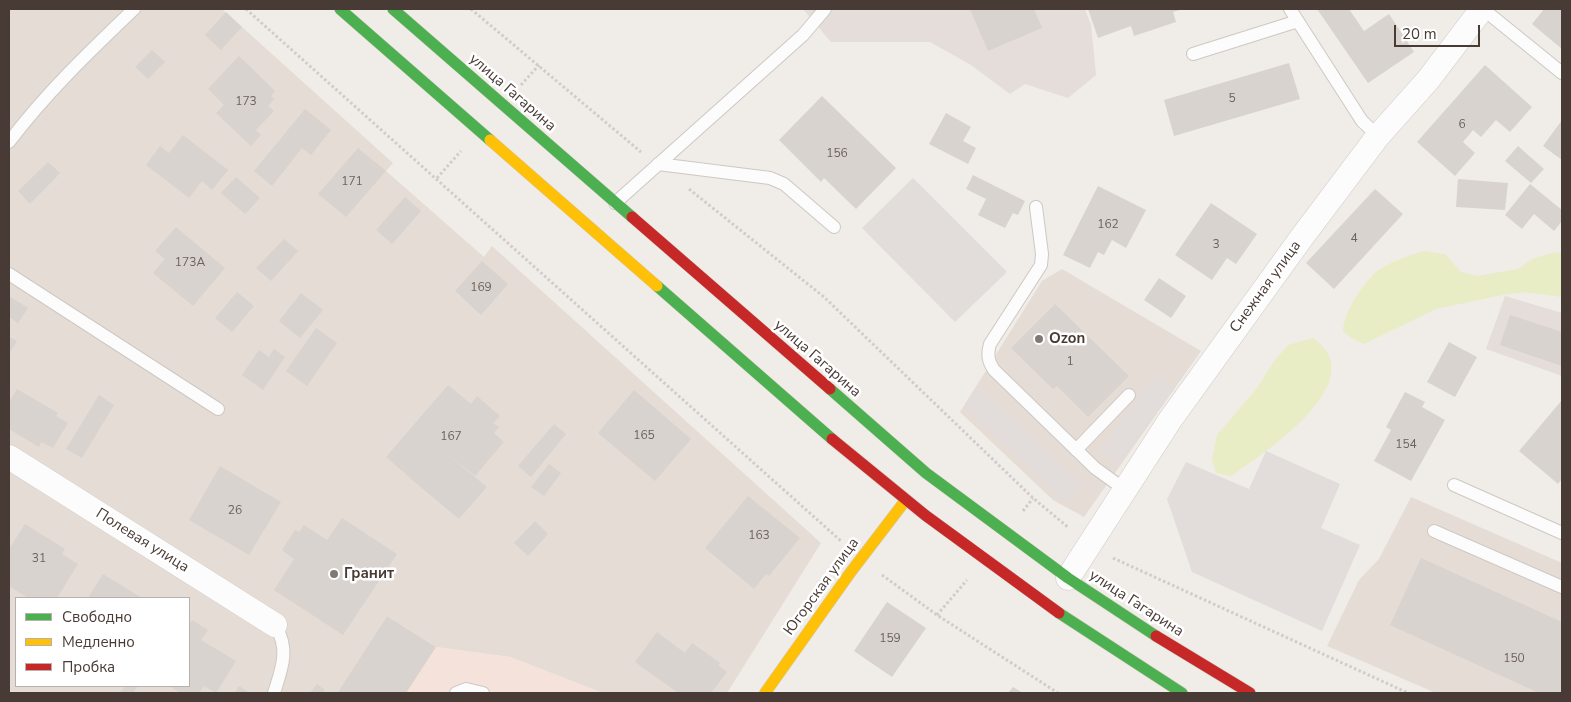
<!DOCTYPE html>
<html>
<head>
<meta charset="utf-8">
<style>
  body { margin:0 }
  #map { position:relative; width:1571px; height:702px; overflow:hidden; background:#f0ece8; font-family:"Nunito Sans",sans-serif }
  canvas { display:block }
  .frame { position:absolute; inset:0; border:10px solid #483a34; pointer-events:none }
  .legend { position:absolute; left:15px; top:597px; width:175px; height:90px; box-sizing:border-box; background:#fff; border:1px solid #b6b0ae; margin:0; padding:6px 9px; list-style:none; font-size:15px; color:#483a34 }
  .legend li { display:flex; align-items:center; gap:10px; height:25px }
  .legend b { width:25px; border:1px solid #b6b0ae }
  .scale { position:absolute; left:1394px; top:25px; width:86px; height:22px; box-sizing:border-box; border:2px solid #483a34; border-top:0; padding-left:6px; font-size:15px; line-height:18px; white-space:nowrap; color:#483a34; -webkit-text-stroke:4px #fff; paint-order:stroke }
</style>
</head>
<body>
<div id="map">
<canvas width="1571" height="702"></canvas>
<div class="frame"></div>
<ul class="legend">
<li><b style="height:6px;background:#4caf50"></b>Свободно</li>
<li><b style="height:6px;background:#ffc107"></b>Медленно</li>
<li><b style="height:6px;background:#c62828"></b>Пробка</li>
</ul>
<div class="scale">20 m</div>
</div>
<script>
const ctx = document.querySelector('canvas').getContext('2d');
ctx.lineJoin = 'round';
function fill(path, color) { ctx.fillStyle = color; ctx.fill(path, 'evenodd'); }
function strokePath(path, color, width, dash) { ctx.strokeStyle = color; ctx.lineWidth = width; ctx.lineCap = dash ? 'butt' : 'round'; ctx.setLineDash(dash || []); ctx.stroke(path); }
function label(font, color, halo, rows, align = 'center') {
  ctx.font = font + ' "Nunito Sans",sans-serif'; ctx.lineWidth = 5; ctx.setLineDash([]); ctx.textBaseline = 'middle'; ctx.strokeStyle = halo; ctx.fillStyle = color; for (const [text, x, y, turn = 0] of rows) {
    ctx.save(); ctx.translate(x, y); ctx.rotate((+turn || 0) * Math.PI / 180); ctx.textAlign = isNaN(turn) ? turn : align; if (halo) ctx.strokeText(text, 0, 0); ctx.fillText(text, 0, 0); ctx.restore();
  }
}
const residential = new Path2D(`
  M9,9H222L393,163L386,171L484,257L492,246L821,543L727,693H603L510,657L436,647L387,616L337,693H9ZM16,598H189V686H16Z
  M1062,269L1201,351L1084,517L1053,500L960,412L1042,281Z
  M1411,497L1562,563V693H1436L1327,646L1359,580L1379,559Z`);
const commercial = new Path2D(`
  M387,616L436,647L510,657L603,693H337Z`);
const industrial = new Path2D(`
  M803,9H1085L1091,25L1096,75L1068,98L1025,84L1010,94L971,65L930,42H831Z
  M1505,296L1562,313V376L1486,349Z`);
const green = new Path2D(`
  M1423,251L1445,254L1461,272L1477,276L1518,269L1532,259L1555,252L1562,253V297L1524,292L1502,295L1436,309L1364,344L1351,338L1343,331C1344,312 1364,280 1380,269C1393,261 1408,256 1423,251Z
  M1313,338C1375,381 1264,453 1231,476L1216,473L1212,459L1217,435L1258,387L1274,361L1288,345Z`);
const parking = new Path2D(`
  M913,178L1007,272L955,322L862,228Z
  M1156,374L1175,388L1117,465L1099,451Z
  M980,389L1082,485L1066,503L964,406Z
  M1266,451L1340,484L1321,528L1360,545L1322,631L1192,572L1167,499L1186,462L1249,489Z`);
const building = new Path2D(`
  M970,9H1034L1042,28L988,51Z
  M1088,9H1183L1173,12L1176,22L1134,36L1131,26L1098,38Z
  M1317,9H1349L1364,31L1389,14L1414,52L1368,83Z
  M1544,9H1562V49L1532,24Z
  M226,12L242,27L221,50L205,35Z
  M152,50L165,62L148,79L135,67Z
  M239,56L275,91L271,96L274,99L268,106L274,111L256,130L261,135L251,146L216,113L224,105L208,89Z
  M1289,63L1300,99L1174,136L1164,100Z
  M1485,65L1532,107L1510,132L1496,120L1481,137L1473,130L1463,142L1475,153L1455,176L1417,142Z
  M822,96L896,168L856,209L824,178L821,182L779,140Z
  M305,109L331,130L311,155L302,148L272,186L254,171Z
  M946,113L971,127L963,141L976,148L968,164L929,144Z
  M1562,120V160L1543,146Z
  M183,135L228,170L212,190L202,181L189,198L146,165L160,146L169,153Z
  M1518,146L1544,169L1531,183L1505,161Z
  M358,148L386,171L346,217L318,194Z
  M48,162L60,173L30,204L18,191Z
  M973,175L1025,201L1018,215L1013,213L1005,228L978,215L986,199L966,189Z
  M236,177L260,198L245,214L221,193Z
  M1458,179L1508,183L1505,210L1456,207Z
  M1530,184L1562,210V221L1554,231L1534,214L1522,229L1505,215Z
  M1098,186L1146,210L1126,248L1112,240L1104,255L1098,252L1090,268L1063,255Z
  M1375,189L1403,214L1334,289L1306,263Z
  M405,197L421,211L392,244L376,230Z
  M1211,203L1257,234L1236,264L1227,258L1212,280L1175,255Z
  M176,227L225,268L193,306L153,273L165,259L155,251Z
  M284,239L298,251L271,281L256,268Z
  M482,261L508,284L481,315L455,291Z
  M1159,278L1186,296L1171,318L1144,300Z
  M237,292L254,306L232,332L215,318Z
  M301,293L323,310L300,338L279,321Z
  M9,296L28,308L18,323L9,317Z
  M1055,304L1129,376L1088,417L1057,386L1053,389L1011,348Z
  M1510,315L1562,332V366L1500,345Z
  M316,328L337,343L307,386L286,371Z
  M9,337L17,341L9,354Z
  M1449,342L1477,357L1455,397L1427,382Z
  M274,349L285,357L263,390L242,375L259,350L269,357Z
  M448,385L471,404L477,396L500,416L493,423L499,427L494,433L504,442L475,476L444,452L487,487L459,519L417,484L425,474L417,484L386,457Z
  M17,389L58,413L56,416L68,423L53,448L41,442L39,447L9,429V402Z
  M634,390L691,439L655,481L598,433Z
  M1405,392L1425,402L1422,407L1445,420L1411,481L1374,461L1391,430L1386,427Z
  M99,395L114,405L82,458L66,449Z
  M1562,400V479L1558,484L1519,451Z
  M554,424L566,434L531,477L518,466Z
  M549,464L561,473L544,496L531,487Z
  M220,466L281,502L249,555L189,520Z
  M748,496L800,538L769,576L766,574L754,589L705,548Z
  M342,518L397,554L343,635L274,590L294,559L282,550L295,530L299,532L304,525L327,540Z
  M535,521L548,534L528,556L514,543Z
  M25,524L65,549L62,554L78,564L57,598H28L9,586V549Z
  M1421,558L1562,622V693H1539L1390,625Z
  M103,574L142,598H88Z
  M887,602L926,628L892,677L854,651Z
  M387,616L436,647L406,693H337Z
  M192,620L208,630L201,640L236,661L216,693L204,686L199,693H180L169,686H189V625Z
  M657,632L685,653L692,643L720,663L718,665L727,672L711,693H678L635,662Z
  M317,684L325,690L322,693H310Z
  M125,686H138L133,693H120Z
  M239,686L250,693H235Z
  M1013,687L1023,693H1008Z`);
const path = new Path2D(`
  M246,9L841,541
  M471,9L641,152
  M521,85L539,65
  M437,178L461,151
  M689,189L824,297L1033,498L1069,528
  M1023,511L1033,498
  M1113,558L1408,693
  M882,575L937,615L1058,693
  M937,615L967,580`);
const lane = new Path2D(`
  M1290,9L1362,121L1378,136
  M1483,9L1562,73
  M1193,54L1298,21
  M9,142C46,93 90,51 134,9
  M658,164L770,178L784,184L834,227
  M615,203L803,35L825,9
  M1036,207L1042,254L1041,265L990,344C987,355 988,361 994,370L1095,468L1124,489
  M9,274L218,409
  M1076,450L1129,395
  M1454,485L1562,533
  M1434,531L1562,587
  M274,693C282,668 290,649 275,625
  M456,693L466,689L483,693`);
const street = new Path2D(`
  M9,457L275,625
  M1068,578L1170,420L1302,237L1378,136L1428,80L1482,9`);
const fast = new Path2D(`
  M340,9L490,140
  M393,9L632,217
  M657,286L832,439
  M830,389L926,473L1068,578L1156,636
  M1059,613L1182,693`);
const slow = new Path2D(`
  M490,140L657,286
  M765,693L850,573L905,501`);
const jam = new Path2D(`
  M632,217L830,389
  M832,439L925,515L1059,613
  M1156,636L1250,693`);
const markers = [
  [1039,339,5,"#837873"],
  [334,574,5,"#837873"]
];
const numberNames = [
  ["5",1232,99],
  ["173",246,102],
  ["6",1462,125],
  ["156",837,154],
  ["171",352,182],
  ["162",1108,225],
  ["4",1354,239],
  ["3",1216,245],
  ["173А",190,263],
  ["169",481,288],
  ["1",1070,362],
  ["165",644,436],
  ["167",451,437],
  ["154",1406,445],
  ["26",235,511],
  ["163",759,536],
  ["31",39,559],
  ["159",890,639],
  ["150",1514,659]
];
const streetNames = [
  ["улица Гагарина",512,93,41],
  ["Снежная улица",1266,287,-54],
  ["улица Гагарина",817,359,41],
  ["Полевая улица",142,541,32],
  ["Югорская улица",822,587,-54],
  ["улица Гагарина",1136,604,33]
];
const poiNames = [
  ["Ozon",1049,339],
  ["Гранит",344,574]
];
fill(residential, '#e5dcd5');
fill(commercial, '#f5e2da');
fill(industrial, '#e4ddd9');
fill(green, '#e8edc6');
fill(parking, '#e2ddda');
fill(building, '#d8d3cf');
strokePath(lane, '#cdc8c4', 14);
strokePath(street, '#cdc8c4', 25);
strokePath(fast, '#d2c8c0', 12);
strokePath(slow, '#d2c8c0', 12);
strokePath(jam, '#d2c8c0', 12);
strokePath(path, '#d1cbc9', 3, [2.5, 2.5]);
strokePath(lane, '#fdfcfc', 12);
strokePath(street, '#fdfcfc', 24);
strokePath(fast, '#4caf50', 11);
strokePath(slow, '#ffc107', 11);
strokePath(jam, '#c62828', 11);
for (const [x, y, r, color] of markers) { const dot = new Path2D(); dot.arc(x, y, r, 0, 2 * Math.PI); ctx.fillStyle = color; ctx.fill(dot); strokePath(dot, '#fff', 2); }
label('12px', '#6e625c', null, numberNames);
label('15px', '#483a34', '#fff', streetNames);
label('bold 15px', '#483a34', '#fff', poiNames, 'left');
</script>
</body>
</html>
